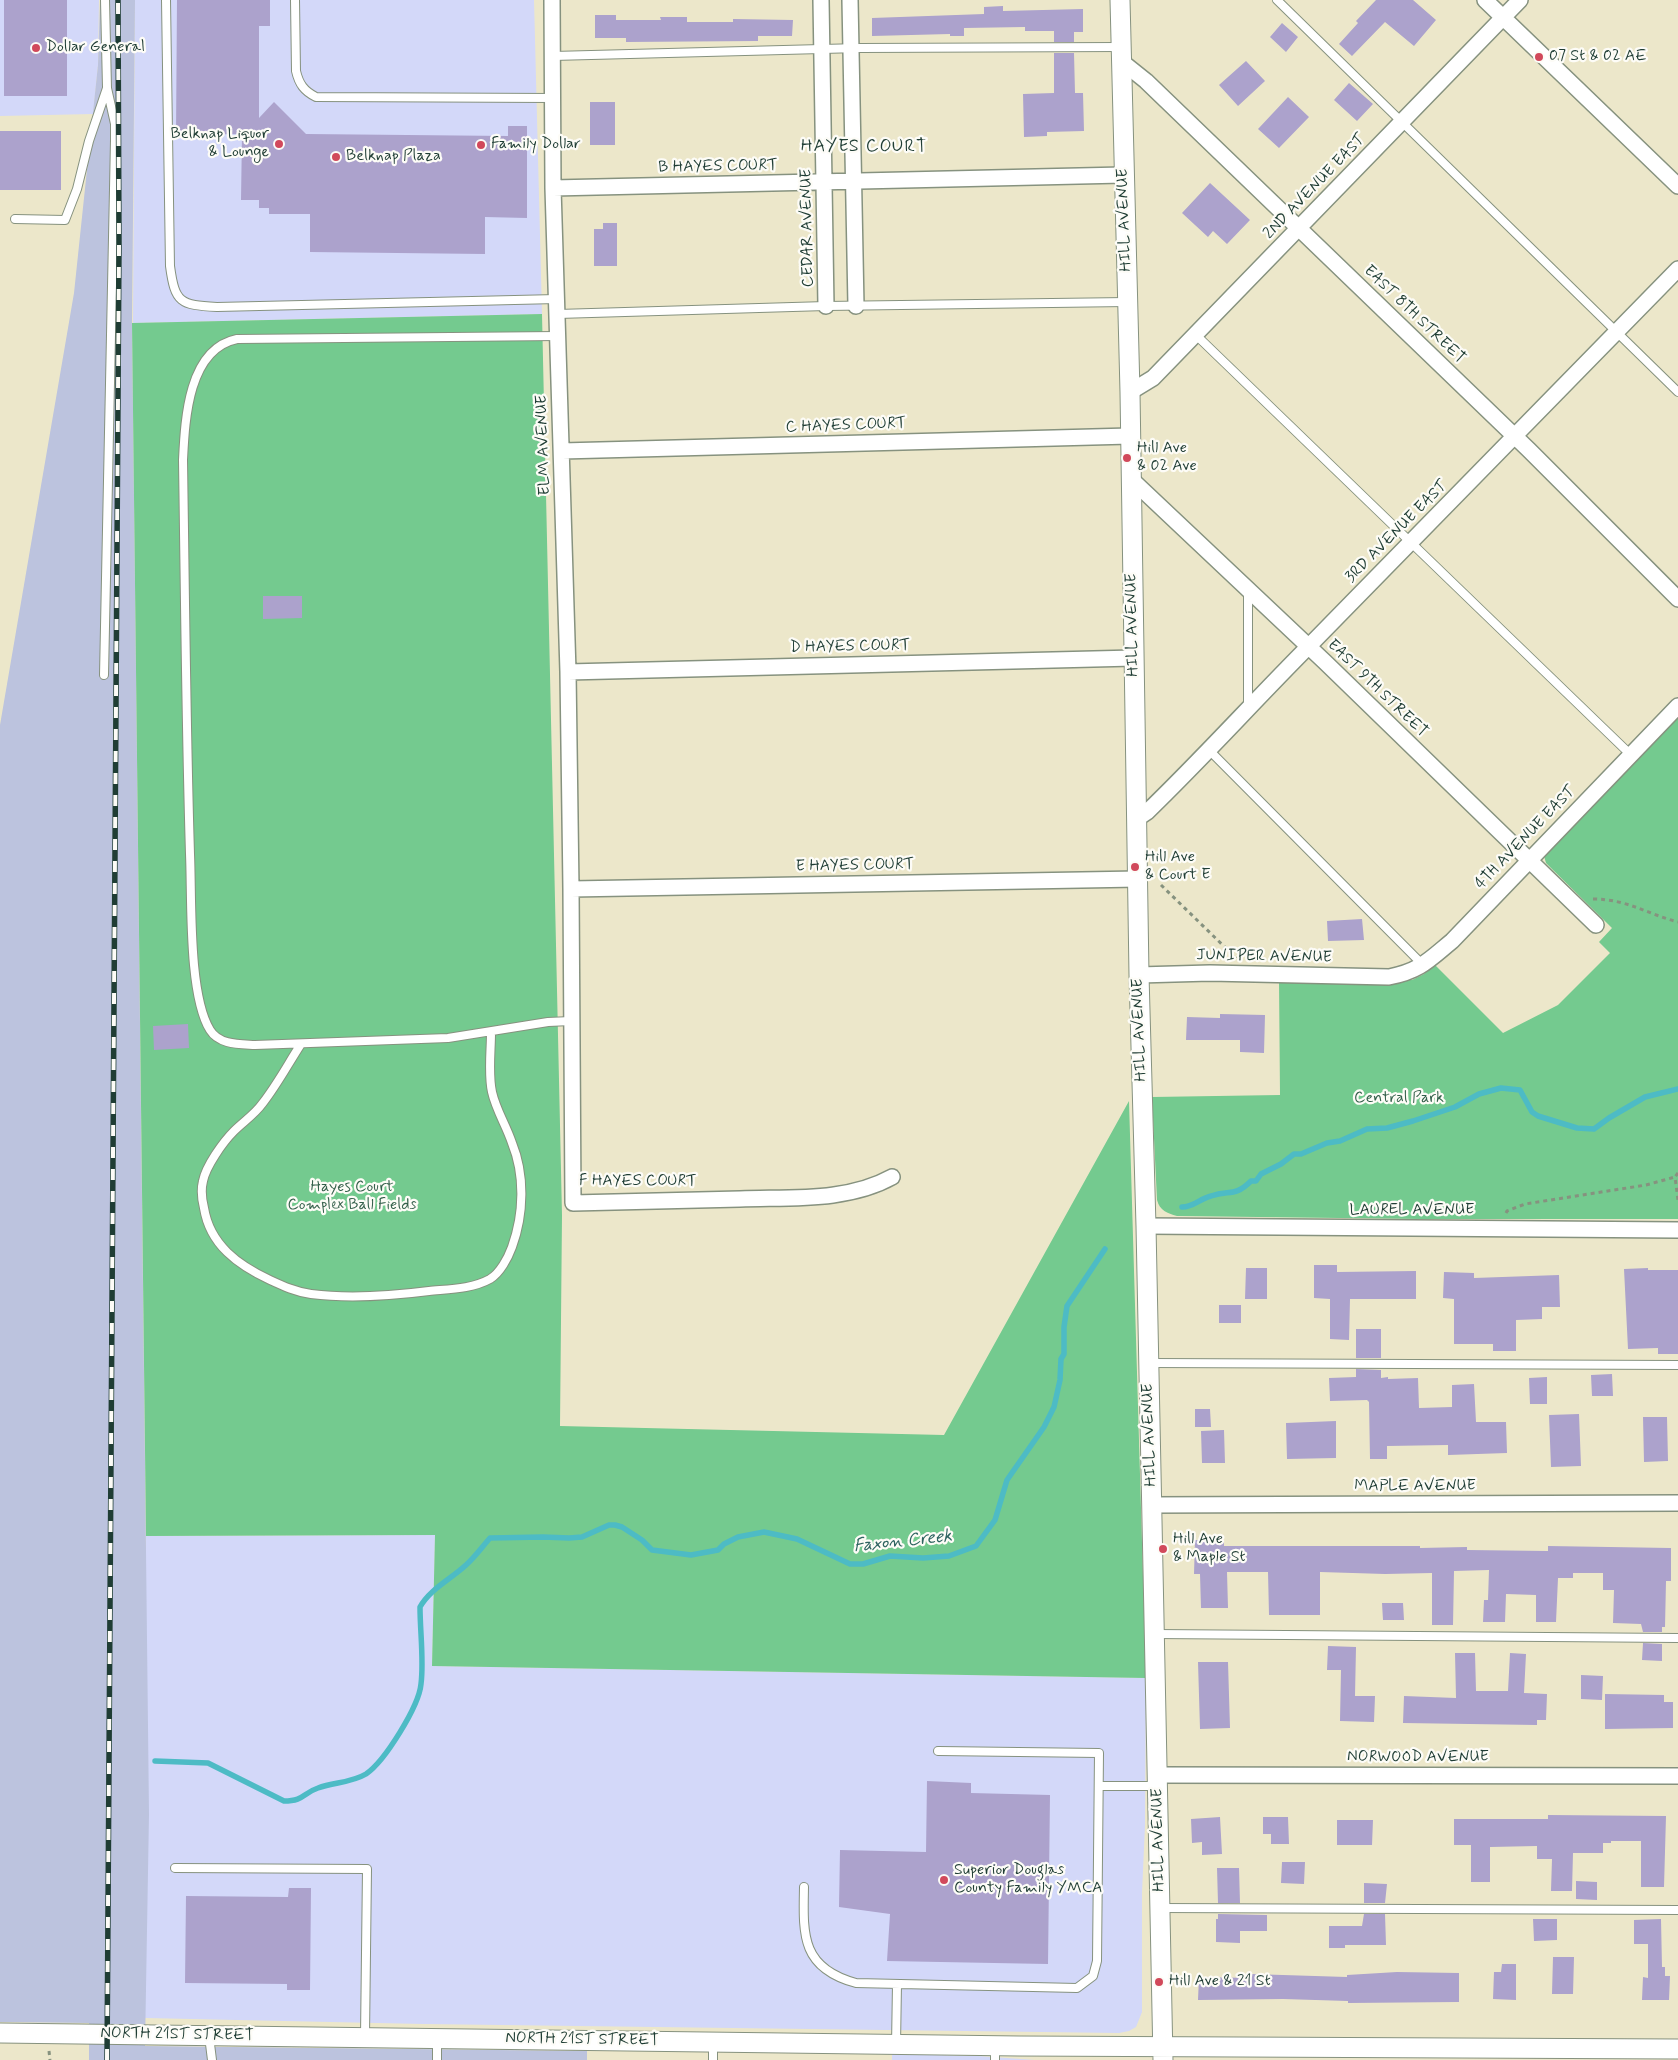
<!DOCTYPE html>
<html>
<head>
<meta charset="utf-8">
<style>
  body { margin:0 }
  canvas { display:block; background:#ece7ca }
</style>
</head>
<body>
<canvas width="1678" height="2060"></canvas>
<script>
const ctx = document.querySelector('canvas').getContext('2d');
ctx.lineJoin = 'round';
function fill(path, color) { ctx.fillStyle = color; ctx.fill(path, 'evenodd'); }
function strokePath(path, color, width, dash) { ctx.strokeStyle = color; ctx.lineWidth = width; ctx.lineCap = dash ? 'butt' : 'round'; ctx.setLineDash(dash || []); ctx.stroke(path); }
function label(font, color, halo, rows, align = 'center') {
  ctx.font = font + ' Mynerve,sans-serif'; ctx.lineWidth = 4.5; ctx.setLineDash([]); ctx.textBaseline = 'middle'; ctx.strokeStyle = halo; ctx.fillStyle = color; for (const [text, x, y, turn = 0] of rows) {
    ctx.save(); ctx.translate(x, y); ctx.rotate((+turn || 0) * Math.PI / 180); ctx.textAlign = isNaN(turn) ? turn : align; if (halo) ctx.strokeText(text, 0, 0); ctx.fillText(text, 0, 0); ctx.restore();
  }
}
const built = new Path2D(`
  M0,0H99L98,65L93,114L0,116Z
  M135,0H534L542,314L133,323Z
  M435,1535L432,1666L1146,1678L1145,1825L1142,1893V2012L1136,2027L1129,2031L1119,2033L423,2024L145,2018L146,1536Z
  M892,2054L978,2056L1035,2060H892Z`);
const industrial = new Path2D(`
  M100,0H135L132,323L149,1814L145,2046L587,2051V2060H89V2023L0,2022V725L74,293L98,65Z`);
const green = new Path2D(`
  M542,314L562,1215L560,1426L944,1435L1129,1101L1146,1678L432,1666L435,1535L146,1536L132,323Z
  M1678,717V1219H1421L1177,1216C1167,1213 1160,1211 1157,1200L1152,1097L1280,1095L1279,980H1412L1424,974L1435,965L1503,1033L1558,1005L1610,953L1599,942L1612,928L1554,871L1546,863L1544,856L1547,851Z`);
const stream = new Path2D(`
  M1182,1207C1194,1207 1199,1199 1211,1196C1229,1189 1234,1198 1251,1181H1256L1261,1174L1281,1164L1294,1154H1301L1327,1143L1340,1141L1367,1129L1387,1128L1413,1121L1455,1107L1479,1094L1501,1088L1520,1090L1532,1112L1538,1116L1577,1128L1594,1129L1609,1118L1645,1097L1678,1089
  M155,1761L208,1763L284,1801C304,1801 303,1793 318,1788C334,1782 351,1783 366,1774C385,1761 419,1706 421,1684C424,1661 420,1631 420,1607C430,1589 451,1579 466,1565C475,1557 482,1547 490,1538L543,1537L569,1538L582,1537L609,1525H615L622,1527L642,1540L652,1550L691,1555L718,1550L724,1544L738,1537L764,1532L797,1539L850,1564H863L890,1556L923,1558L949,1556L976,1546L995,1520L1007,1480L1044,1427L1054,1407L1060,1380L1061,1359L1064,1354V1327L1067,1306L1105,1249`);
const building = new Path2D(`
  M4,0H67V96H4Z
  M177,0H270V26H259V118L274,102L306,134L508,136V126H527V218L485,217V254L310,252V214H269V208H259V200H241L242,134L176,135Z
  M1376,0H1413L1436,20L1414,46L1385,22L1352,56L1339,44L1358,23L1356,21Z
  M1003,6V11L1083,9V32H1074V42H1054V31H1025V27L964,28V36H950V34L872,36V18L984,14V7Z
  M595,15H616V20H661L660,17H687V22H733V19L793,20L792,36H758V41L626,42V38H595Z
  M1282,23L1298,37L1286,52L1270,37Z
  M1054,53H1074L1075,93H1083L1084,131L1047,132V136L1024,137L1023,94L1054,93Z
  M1246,61L1265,81L1238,106L1219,85Z
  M1349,83L1373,104L1357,121L1334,100Z
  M1288,97L1309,117L1279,148L1258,129Z
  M590,102H615V145H590Z
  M0,131H61V190H0Z
  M1210,183L1250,220L1227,244L1213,231L1208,237L1182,213Z
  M603,223H617V266H594V229H603Z
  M263,596H302V618L263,619Z
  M1362,919L1364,940L1328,941L1327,921Z
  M1220,1014L1265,1015L1264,1053L1240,1052V1040H1186L1187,1017L1220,1018Z
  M188,1024L189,1048L154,1050L153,1026Z
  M1314,1265H1337V1272L1416,1271V1299H1350L1349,1340L1330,1339V1299L1314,1298Z
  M1246,1268H1267V1299H1245Z
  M1648,1268V1270H1678V1354H1658V1348L1628,1349L1624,1269Z
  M1444,1272L1474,1273V1278L1559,1275L1560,1307H1542V1319L1516,1320V1351H1493V1344H1454V1299L1443,1298Z
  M1219,1305H1241V1323H1219Z
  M1356,1329H1381V1358H1356Z
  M1356,1369L1381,1370V1378L1388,1377V1379L1418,1378L1419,1408L1452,1407V1385L1474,1384L1476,1422H1506L1507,1453L1448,1455V1445L1387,1446V1459H1370L1369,1402L1367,1400L1330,1401L1329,1378L1356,1377Z
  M1612,1374L1613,1396H1592L1591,1375Z
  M1547,1377V1404H1530L1529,1378Z
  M1195,1409H1210L1211,1427H1195Z
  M1579,1414L1581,1466L1551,1467L1549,1415Z
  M1643,1417H1667L1668,1461L1644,1462Z
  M1336,1421V1458L1287,1459L1286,1423Z
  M1224,1430L1225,1463H1202L1201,1431Z
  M1195,1540H1224V1546H1420V1548L1467,1547V1550L1548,1551V1546L1671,1548V1581H1666L1665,1627H1662V1632H1643L1641,1624L1613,1623L1614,1590H1603V1573H1573V1578H1558L1556,1622H1536V1595L1506,1594L1505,1622H1483L1484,1600H1488L1489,1570L1454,1571L1453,1625H1432V1573L1385,1574L1320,1572V1615H1269L1268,1572H1227L1228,1608H1201L1200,1574H1194Z
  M1382,1603H1403L1404,1620H1383Z
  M1643,1643L1662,1644V1661L1642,1660Z
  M1328,1646L1356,1647L1355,1696H1375L1374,1722L1340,1721L1341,1670H1327Z
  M1455,1653H1475L1476,1691H1508L1510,1653L1526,1654L1524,1693L1547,1694L1546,1720H1537V1725L1403,1723L1404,1696L1456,1698Z
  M1198,1662H1228L1230,1728L1200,1729Z
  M1581,1675L1603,1676L1602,1700L1581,1699Z
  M1605,1694L1664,1695V1702H1673V1728L1605,1729Z
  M927,1781L971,1783V1793L1050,1795L1048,1964L887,1961L890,1914L839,1907L840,1850L926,1852Z
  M1548,1815L1666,1816L1664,1887H1641V1841H1611V1843H1603V1853H1573L1572,1891H1551L1552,1859H1537V1846L1490,1847V1882H1471V1845H1454V1819H1548Z
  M1220,1817L1222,1854L1202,1855V1842L1192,1843L1191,1819Z
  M1263,1817H1288L1289,1844H1271V1834H1263Z
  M1337,1820H1373L1372,1845H1337Z
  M1282,1862H1305L1304,1884L1281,1883Z
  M1217,1868H1239L1240,1903H1218Z
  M1576,1881L1597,1882V1900L1576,1899Z
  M1364,1883L1387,1884L1385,1903H1364Z
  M289,1888H311L310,1990H287V1984L185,1983L186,1896L288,1897Z
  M1218,1914L1267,1915V1931H1240V1943L1216,1942V1919H1218Z
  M1364,1914H1385L1386,1945H1345V1948H1329V1926H1362Z
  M1533,1919H1557V1940L1534,1941Z
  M1661,1919L1662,1967H1665V1976H1670L1669,2000H1642L1643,1977L1648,1978V1944H1634V1920Z
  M1553,1957H1574L1573,1994H1552Z
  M1502,1964H1516V2000L1493,1999L1494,1972H1501Z
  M1397,1972L1459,1973V2002L1348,2003V2001L1283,1999L1198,2000L1199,1977L1251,1978V1974L1347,1977V1975Z`);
const path = new Path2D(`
  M1161,885L1236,958
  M1593,899C1627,899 1647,914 1678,922
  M1678,1173L1675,1177L1678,1200
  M1506,1213L1507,1211L1525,1204L1646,1185L1675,1177
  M49,2051L50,2060`);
const service = new Path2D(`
  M166,0L170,266C175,303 180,305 217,307L557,299
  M295,0L296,71C299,84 304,91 316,97L553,98
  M1277,0L1678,392
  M553,56L860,48L1121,47
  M15,219L65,220L77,189L89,141L107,88L105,0
  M558,314L826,306L1127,302
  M1196,335L1631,755
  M558,336L237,339C188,349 185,420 183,460C185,591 186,723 190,854C192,898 188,994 210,1030C219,1045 240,1044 255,1045L448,1038L548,1022L571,1021
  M1248,592V708
  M104,675L115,140V124L107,88
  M1209,750L1423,965
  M301,1044C288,1064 277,1085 262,1104C255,1114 243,1122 234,1131C223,1142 206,1166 203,1181C201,1189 202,1200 204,1208C210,1245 238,1265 270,1280C283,1286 296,1292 311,1294C350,1299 390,1296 429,1291C449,1289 472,1289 490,1279C500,1273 508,1258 512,1247C524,1214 525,1175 512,1143C506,1125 496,1110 492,1092C488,1074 491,1051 491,1033
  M1150,1363L1678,1365
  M1155,1634L1678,1638
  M1099,1786H1157
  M175,1868L367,1869L365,2036
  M804,1887C803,1935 801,1968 856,1983L1077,1988L1093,1976L1097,1961L1099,1753L938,1751
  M1160,1908L1678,1910
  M209,2036L212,2060
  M896,2045L897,1984
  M995,2046V2060
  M437,2060V2039
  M713,2060V2042`);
const minor = new Path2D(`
  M552,0L553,188L568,672L571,889L573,1203C629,1202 684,1200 740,1199C790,1197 847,1202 892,1177
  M821,0L826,306
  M850,0L856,306
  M1485,0L1678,186
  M1121,61L1146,81L1529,450L1678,599
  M553,188L1123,175
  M1130,392L1153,378L1520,0
  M562,451L1130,436
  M1131,479L1325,662L1596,925
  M568,672L1134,658
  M1138,818L1147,812C1203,758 1255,700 1310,645C1433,520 1556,395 1678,269
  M571,889L1138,879
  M1139,975L1210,973L1389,977C1420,971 1429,960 1452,941L1678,706
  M1146,1226L1678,1230
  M1152,1505L1678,1503
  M1158,1775L1678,1776`);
const tertiary = new Path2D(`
  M1120,0L1130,392L1139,975L1146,1226L1163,2060
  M0,2033L1019,2046L1678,2049`);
const rail = new Path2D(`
  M107,2060L119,246L118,0`);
const markers = [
  [36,48,5,"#d1495b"],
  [1539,57,5,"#d1495b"],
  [279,144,5,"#d1495b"],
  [481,145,5,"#d1495b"],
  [336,157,5,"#d1495b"],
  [1127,458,5,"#d1495b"],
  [1135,867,5,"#d1495b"],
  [1163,1549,5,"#d1495b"],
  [944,1880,5,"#d1495b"],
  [1159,1982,5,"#d1495b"]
];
const poiNames = [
  ["Dollar General",46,48],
  ["07 St & 02 AE",1549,57],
  ["Belknap Liquor",269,135,"right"],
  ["& Lounge",269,153,"right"],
  ["Family Dollar",491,145],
  ["Belknap Plaza",346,157],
  ["Hill Ave",1137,449],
  ["& 02 Ave",1137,467],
  ["Hill Ave",1145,858],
  ["& Court E",1145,876],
  ["Hill Ave",1173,1540],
  ["& Maple St",1173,1558],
  ["Superior Douglas",954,1871],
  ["County Family YMCA",954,1889],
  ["Hill Ave & 21 St",1169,1982]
];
const streetNames = [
  ["B HAYES COURT",718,167,-1],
  ["2ND AVENUE EAST",1315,187,-46],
  ["HILL AVENUE",1125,220,-92],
  ["CEDAR AVENUE",808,228,-91],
  ["EAST 8TH STREET",1414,315,44],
  ["C HAYES COURT",846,426,-2],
  ["ELM AVENUE",544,445,-92],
  ["3RD AVENUE EAST",1397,532,-45],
  ["HILL AVENUE",1133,625,-91],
  ["D HAYES COURT",850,647,-1],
  ["EAST 9TH STREET",1377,689,44],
  ["4TH AVENUE EAST",1526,838,-46],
  ["E HAYES COURT",855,866,-1],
  ["JUNIPER AVENUE",1264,957,1],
  ["HILL AVENUE",1140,1030,-92],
  ["F HAYES COURT",638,1182],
  ["LAUREL AVENUE",1412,1211],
  ["HILL AVENUE",1150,1435,-92],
  ["MAPLE AVENUE",1415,1487],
  ["NORWOOD AVENUE",1418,1758],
  ["HILL AVENUE",1159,1840,-91],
  ["NORTH 21ST STREET",177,2035,1],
  ["NORTH 21ST STREET",582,2040,1]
];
const parkNames = [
  ["Central Park",1399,1099],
  ["Hayes Court",352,1188],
  ["Complex Ball Fields",352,1206]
];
const neighbourhoodNames = [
  ["HAYES COURT",864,147]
];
const waterNames = [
  ["Faxon Creek",903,1542,-6]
];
fill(built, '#d3d8f9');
fill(industrial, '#bcc3de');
fill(green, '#74ca8f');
strokePath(stream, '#4dbbc5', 5.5);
fill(building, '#aca2cc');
strokePath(service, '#86927f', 10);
strokePath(minor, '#86927f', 18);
strokePath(tertiary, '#86927f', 21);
strokePath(path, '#86927f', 3, [4, 4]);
strokePath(service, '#fff', 8);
strokePath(minor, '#fff', 15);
strokePath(tertiary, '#fff', 19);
strokePath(rail, '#1f3d34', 5.5);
strokePath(rail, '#fdfcf7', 4, [11]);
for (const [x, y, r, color] of markers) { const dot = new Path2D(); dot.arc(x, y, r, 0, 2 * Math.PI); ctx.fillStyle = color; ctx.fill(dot); strokePath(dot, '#fdfcf7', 2); }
label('16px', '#1f3d34', '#fdfcf7', poiNames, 'left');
label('16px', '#1f3d34', '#fdfcf7', streetNames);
label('16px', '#34604b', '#fdfcf7', parkNames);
ctx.letterSpacing = '1px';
label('18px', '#1f3d34', '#fdfcf7', neighbourhoodNames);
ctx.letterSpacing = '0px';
label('italic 18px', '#2d6360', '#fdfcf7', waterNames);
</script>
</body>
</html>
